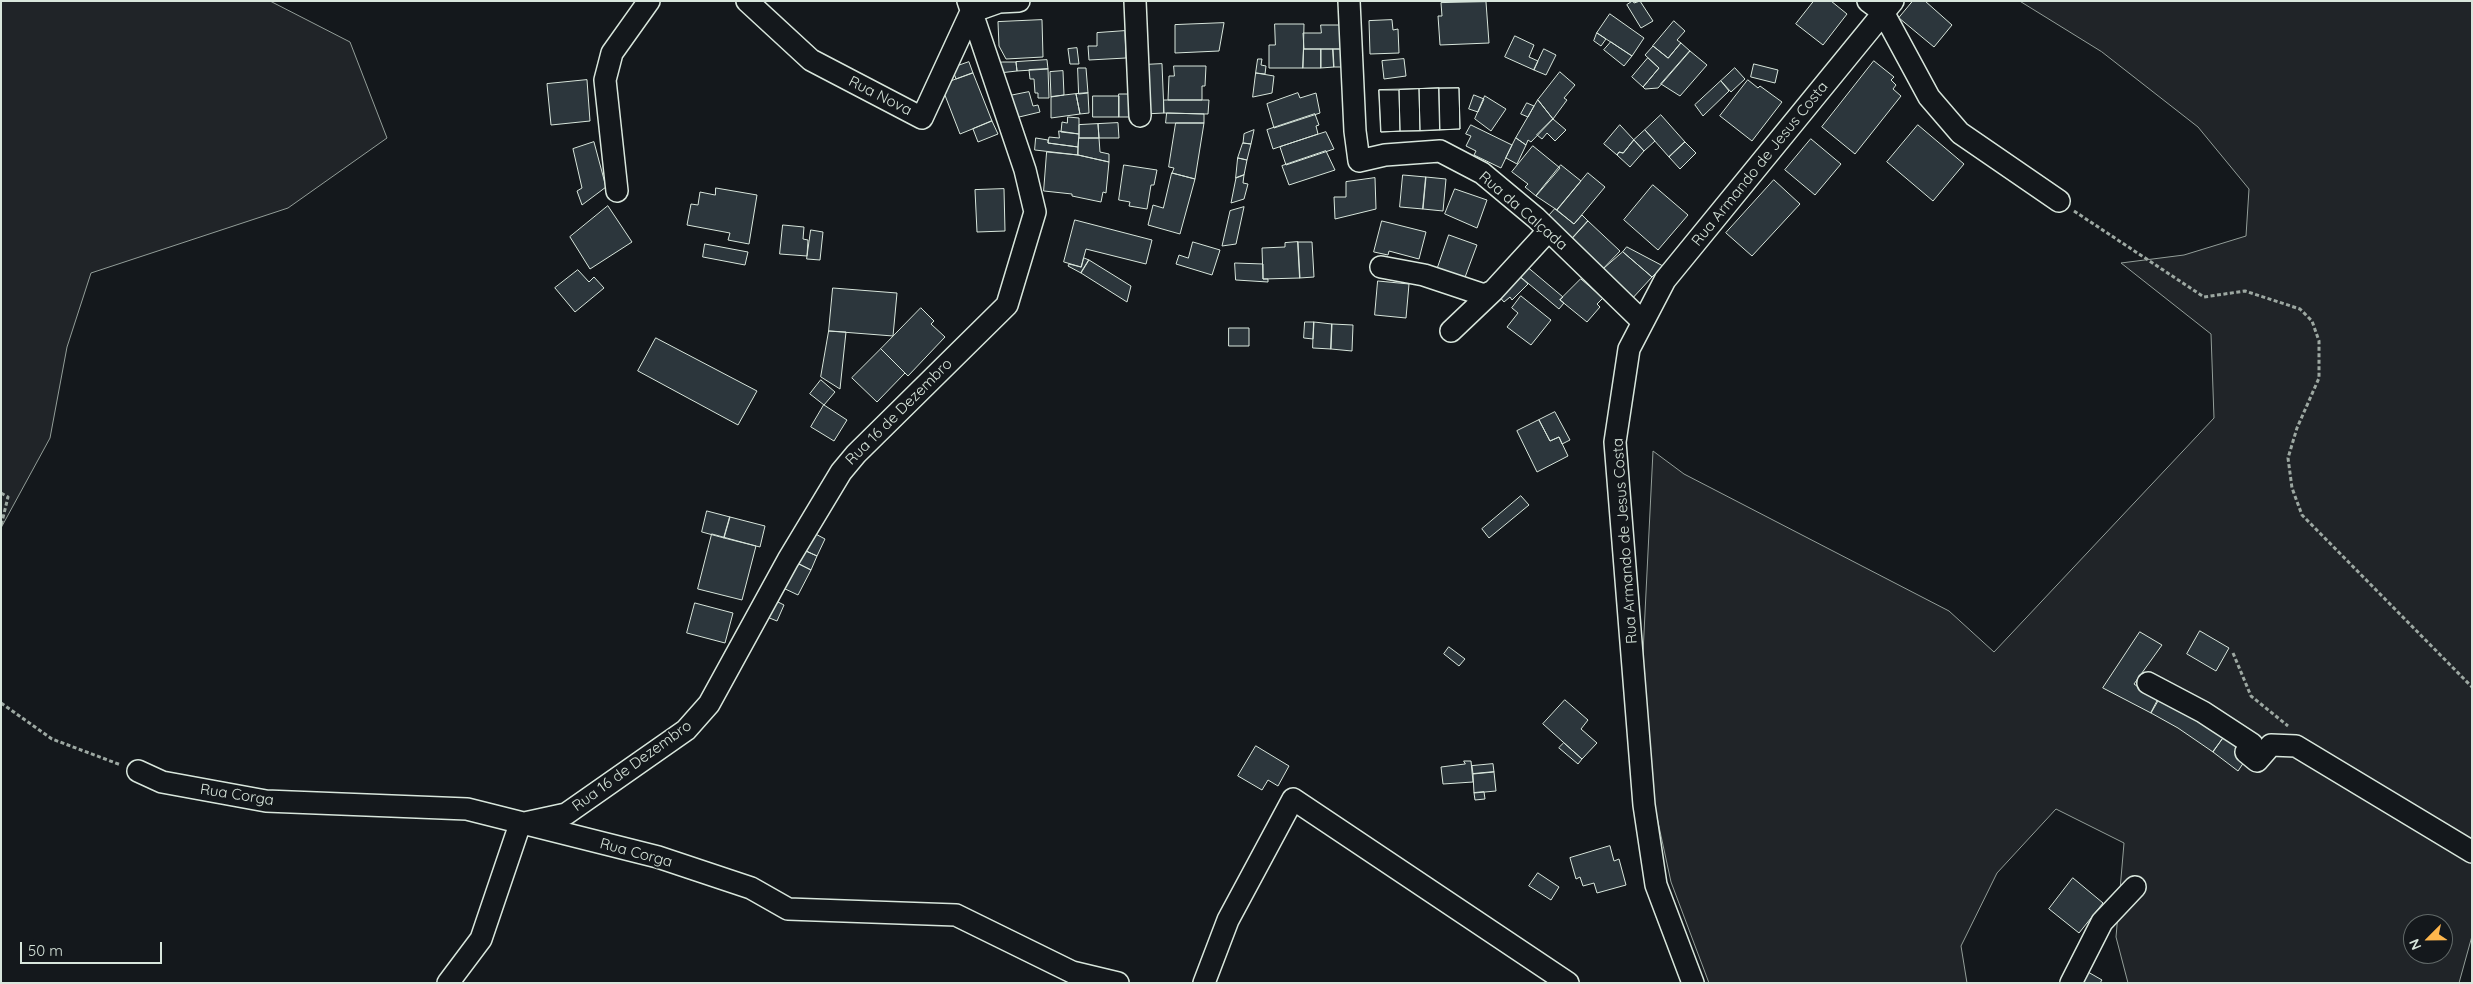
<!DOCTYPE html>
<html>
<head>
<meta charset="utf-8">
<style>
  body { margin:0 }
  #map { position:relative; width:2473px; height:984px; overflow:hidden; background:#14181c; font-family:Quicksand,sans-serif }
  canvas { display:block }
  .frame { position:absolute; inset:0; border:2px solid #d8e6dc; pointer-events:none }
  .north { position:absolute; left:2403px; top:914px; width:50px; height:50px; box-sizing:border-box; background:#14181c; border:1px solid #626a69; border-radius:50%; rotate:247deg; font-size:14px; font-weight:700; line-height:20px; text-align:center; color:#d8e6dc }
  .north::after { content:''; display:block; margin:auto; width:18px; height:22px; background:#ffb74d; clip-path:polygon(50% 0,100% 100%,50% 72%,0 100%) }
  .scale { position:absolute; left:20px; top:942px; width:142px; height:22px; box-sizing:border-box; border:2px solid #d8e6dc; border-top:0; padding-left:6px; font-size:15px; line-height:18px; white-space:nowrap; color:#d8e6dc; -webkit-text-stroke:4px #14181c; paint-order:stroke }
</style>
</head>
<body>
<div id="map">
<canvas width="2473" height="984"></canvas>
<div class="frame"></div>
<div class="north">N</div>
<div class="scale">50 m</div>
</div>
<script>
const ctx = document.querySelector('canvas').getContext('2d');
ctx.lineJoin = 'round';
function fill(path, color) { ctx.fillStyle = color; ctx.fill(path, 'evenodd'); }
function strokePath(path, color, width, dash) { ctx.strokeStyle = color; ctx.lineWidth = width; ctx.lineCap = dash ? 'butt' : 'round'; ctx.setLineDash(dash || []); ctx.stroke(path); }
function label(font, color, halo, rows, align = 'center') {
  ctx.font = font + ' Quicksand,sans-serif'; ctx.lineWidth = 4; ctx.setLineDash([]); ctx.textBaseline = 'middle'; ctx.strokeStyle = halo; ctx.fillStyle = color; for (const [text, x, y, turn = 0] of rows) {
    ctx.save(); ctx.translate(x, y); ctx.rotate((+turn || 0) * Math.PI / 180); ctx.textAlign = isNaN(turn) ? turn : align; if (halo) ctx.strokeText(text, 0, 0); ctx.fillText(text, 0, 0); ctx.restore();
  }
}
const green = new Path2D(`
  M1,1H270L350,42L387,138L288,208L91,273L67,347L50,438L1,528Z
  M2020,1H2472V936L2459,983H2128L2116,937L2124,843L2056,809L1997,873L1961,946L1967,983H1709L1671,882L1639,734L1653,451L1684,474L1949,611L1994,652L2214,418L2211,334L2121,263L2184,255L2246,236L2249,189L2198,127L2102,52ZM2413,924H2443V954H2413Z`);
const building = new Path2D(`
  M1633,1L1634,3L1640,1L1653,21L1641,28L1627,5Z
  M1814,1H1831L1847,14L1823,45L1796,24Z
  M1913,1H1925L1952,25L1934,47L1899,18Z
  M1486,2L1489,43L1440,45L1438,16H1442L1441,3Z
  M1610,14L1644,38L1632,56L1597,33Z
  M1042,20L1043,57L1006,59L999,46L998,22Z
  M1392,20L1393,30L1398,29L1399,53L1370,54L1369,21Z
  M1674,21L1685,31L1677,40L1681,43L1668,58L1653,46Z
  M1224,23L1219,51L1175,53V25Z
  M1275,24H1304L1303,68H1269V45H1275Z
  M1321,25H1344V49H1304L1303,33H1321Z
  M1125,31L1126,58L1089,60L1088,46H1097V33Z
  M1597,33L1606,39L1601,46L1594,41Z
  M1515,36L1534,45L1529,57L1538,61L1534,70L1505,57Z
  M1611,42L1632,56L1624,66L1604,50Z
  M1681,43L1690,51L1658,88L1645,89L1643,87L1659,68L1645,55L1653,46L1668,58Z
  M1077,48L1079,64H1070L1068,49Z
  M1304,49H1321V68H1303Z
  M1321,49H1333L1334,67L1321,68Z
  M1333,49H1344V67H1334Z
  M1544,49L1556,55L1546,75L1534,70Z
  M1690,51L1707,65L1680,96L1661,84Z
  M1648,58L1659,68L1643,87L1632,77Z
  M1258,59H1262L1261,65L1266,66L1265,74L1256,73Z
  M1404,59L1406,76L1384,79L1382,61Z
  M1047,60L1048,69L1017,71L1016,62Z
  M1874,61L1894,77L1891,80L1896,85L1893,89L1901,96L1855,154L1822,127Z
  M969,62L973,73L956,79L952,68Z
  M1003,62H1016L1017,71L999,73L996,63Z
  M1162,64L1164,113L1144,114L1142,65Z
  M1754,64L1778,70L1775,83L1751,77Z
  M1174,66H1206L1205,86H1202V100H1168L1169,76H1174Z
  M1078,68H1086L1088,93L1079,94Z
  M1735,68L1745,79L1731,92L1721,81Z
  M1048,69L1049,98H1038V93H1035L1034,79H1030L1029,70Z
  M1063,71L1064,95L1051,97L1050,72Z
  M1560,72L1575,85L1564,98L1567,100L1553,119L1538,100Z
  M973,73L992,121L960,134L941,85Z
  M1256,73L1274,76L1272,93L1253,97Z
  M587,80L590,121L551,125L547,84Z
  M1748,80L1758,88L1760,86L1782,102L1752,141L1720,116Z
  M1721,81L1729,91L1703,116L1695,105Z
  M1439,88H1459L1460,129L1440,130Z
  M1439,88L1440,130L1420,131L1419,89Z
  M1459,88L1460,129L1381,132L1379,90Z
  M1419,89L1420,131H1400L1399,90Z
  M1379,90H1399L1400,131L1381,132Z
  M1029,92L1033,106L1038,105L1040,112L1015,118L1009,96Z
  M1088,93L1089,113L1080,114L1076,94Z
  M1298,93L1300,98L1316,93L1320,113L1274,128L1267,104Z
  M1076,94L1080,114L1051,118V97Z
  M1119,94H1136V117H1119Z
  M1474,95L1484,99L1478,112L1469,109Z
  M1093,96H1119V117H1093Z
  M1485,96L1506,109L1491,131L1475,119Z
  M1164,100H1209L1208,114L1164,113Z
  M1538,100L1553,119L1531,142L1528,140L1526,145L1516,138Z
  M1527,103L1534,106L1528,117L1521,114Z
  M1167,113L1204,114V123H1166Z
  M1315,114L1319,125L1316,126L1318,134L1273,149L1267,130Z
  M1661,115L1685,142L1669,157L1645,130Z
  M1068,117L1079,118V134L1061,132L1062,122L1067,123Z
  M1553,119L1566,130L1555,141L1547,133L1542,139L1537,135Z
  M992,121L998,134L978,142L973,129Z
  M1118,123L1119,138H1099L1098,124Z
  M1176,123H1204L1195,179L1172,173L1174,168L1169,167Z
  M1098,124L1099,138H1079V125Z
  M1471,125L1512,145L1501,168L1474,155L1476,151L1466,146L1471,136L1466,134Z
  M1620,125L1634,140L1623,153L1619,152L1617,155L1604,144Z
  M1918,125L1964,164L1933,201L1887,162Z
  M1254,130L1251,144L1243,143L1244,134Z
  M1645,130L1655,141L1644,151L1634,140Z
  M1059,131L1079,134L1078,147L1048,143L1049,137L1059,138Z
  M1326,132L1334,149L1286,165L1280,147Z
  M1036,138L1048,140V143L1078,147V155L1035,150Z
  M1079,138H1099L1100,152L1109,154V162L1078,155Z
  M1516,138L1526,145L1517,164L1506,158Z
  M1811,139L1841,164L1815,195L1785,170Z
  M1634,140L1644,151L1630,167L1617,155L1619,152L1623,153Z
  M594,142L606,187L582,205L577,191L582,188L573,149Z
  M1685,142L1696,153L1680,169L1669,157Z
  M1243,143L1251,144L1247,160L1238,158Z
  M1533,146L1560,168L1536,196L1525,187L1528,184L1512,172Z
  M1326,151L1335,170L1289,185L1282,166Z
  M1047,152L1078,155L1109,162L1106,193L1103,192L1101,202L1072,196V194L1044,191Z
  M1238,158L1247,160L1244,175L1236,178Z
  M1124,165L1157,170L1154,185H1151L1147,209L1129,206L1130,202L1119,200Z
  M1561,165L1581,181L1557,210L1536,196Z
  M1172,173L1195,179L1180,234L1148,225L1153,205L1163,208Z
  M1588,173L1605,187L1574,224L1557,210Z
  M1244,175L1243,183L1248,184L1244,199L1231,203L1236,178Z
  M1403,175L1426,177L1423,209L1400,207Z
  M1426,177L1446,179L1443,211L1423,209Z
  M1375,178L1376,209L1335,219L1334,197H1346V182Z
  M1774,180L1800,204L1752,256L1726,233Z
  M1653,185L1688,215L1658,250L1624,220Z
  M716,188L757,195L749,244L728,240L730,233L687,225L691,204L698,205L700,192L715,195Z
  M1004,189L1005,231L977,232L975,190Z
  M1455,189L1487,200L1477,228L1445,214Z
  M608,206L632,242L590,269L570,237Z
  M1244,207L1236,244L1222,246L1230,211Z
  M1555,209L1574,224L1582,215L1588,221L1568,243L1544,221Z
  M1075,220L1152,240L1146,264L1086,249L1081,267L1064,262Z
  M1382,221L1426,232L1419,259L1389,251L1388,255L1374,252Z
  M1588,221L1620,251L1599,273L1568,243Z
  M783,225L804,227L803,239L808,240L807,256L780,254Z
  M811,230L823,232L820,260L807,259Z
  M1449,235L1477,245L1464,280L1437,270Z
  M1193,242L1220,250L1212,275L1176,264L1179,255L1188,258Z
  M1298,242H1312L1314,277L1300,278Z
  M1298,242L1300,278L1263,279L1262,248L1285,247V243Z
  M705,244L748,252L745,265L703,257Z
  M1627,247L1663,266L1652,277L1623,252Z
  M1623,252L1652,277L1630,301L1599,273Z
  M1084,258L1089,260L1081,273L1068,266L1069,264L1081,267Z
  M1089,260L1131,286L1127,302L1081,273Z
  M1235,263L1263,264V279H1268V282L1236,280Z
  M1525,265L1563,297L1560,300L1564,303L1559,309L1517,274Z
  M578,270L589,282L594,277L604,288L575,312L555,288Z
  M1517,274L1528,284L1512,300L1510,297L1504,302L1497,294Z
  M1581,279L1603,298L1597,304L1600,307L1587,322L1560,300Z
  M1378,281L1409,284L1406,318L1375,315Z
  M833,288L897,293L893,336L829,331Z
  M1521,296L1551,320L1531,345L1507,327L1518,313L1512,308Z
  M921,308L934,321L931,324L945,337L908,376L881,349Z
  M1305,322H1314L1313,339L1304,338Z
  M1314,322L1332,324L1331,349L1313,348Z
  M1332,324L1353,325L1352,351L1331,349Z
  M1229,328H1249V346H1229Z
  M829,331L846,332L840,389L821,377Z
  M656,338L757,391L738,425L638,371Z
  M881,349L905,373L877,402L852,378Z
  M821,380L835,392L824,405L810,394Z
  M824,405L847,420L834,441L811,427Z
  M1555,412L1570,440L1562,444L1559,437L1550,441L1539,420Z
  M1539,420L1550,441L1559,437L1568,456L1537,472L1517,431Z
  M1521,496L1529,505L1489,538L1482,529Z
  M707,511L730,517L724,538L702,532Z
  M730,517L765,526L760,547L724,538Z
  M810,531L825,539L817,556L801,549Z
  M712,534L756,546L742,600L698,589Z
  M800,548L817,556L811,570L793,561Z
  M793,561L811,570L798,595L781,587Z
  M774,600L784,605L777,621L767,617Z
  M695,603L733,613L725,643L687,633Z
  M2200,631L2229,648L2216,671L2187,654Z
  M2140,632L2162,645L2134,684L2158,701L2151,713L2103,688Z
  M1449,647L1465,659L1459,666L1444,654Z
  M2160,696L2225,735L2213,752L2178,728L2151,713Z
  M1565,700L1588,720L1581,729L1597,743L1582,759L1543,724Z
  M2227,733L2243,745L2246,759L2238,771L2213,752Z
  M1564,743L1582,759L1578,764L1559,748Z
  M1256,746L1289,766L1278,786L1268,780L1262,790L1238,776Z
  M1464,761H1471L1473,782L1443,784L1441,767L1465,764Z
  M1493,764L1494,772L1473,774L1472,766Z
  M1494,772L1496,791L1474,793L1473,774Z
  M1484,792L1485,799L1475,800L1474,793Z
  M1610,846L1614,861L1619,859L1626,885L1597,893L1594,883L1583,886L1580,877L1576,879L1570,858Z
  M1538,873L1559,887L1551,900L1529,886Z
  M2073,878L2103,903L2079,933L2049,909Z
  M2088,972L2102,980L2100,983H2075Z`);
const path = new Path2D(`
  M2074,211L2204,297L2245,291L2300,309L2312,321L2319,341V378L2297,428L2288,458L2292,488L2302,515L2472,687
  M1,493L8,497L1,526
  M2233,653L2251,696L2288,726
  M1,703L52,739L121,765`);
const minor = new Path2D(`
  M747,1L811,60L922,118L971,12
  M1135,1L1140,116
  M1349,1L1355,131L1359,161L1385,155L1440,151L1482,173L1536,218L1643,322
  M1868,1L1883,12L1929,97L1960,133L2059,201
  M971,12L999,2L1019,1
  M617,191L605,80L612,53L649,1
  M1381,267L1424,275L1484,295L1493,291L1548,231
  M1451,331L1493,291
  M2148,683L2203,712L2252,744L2246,752L2257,761L2271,745L2296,746L2472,852
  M138,771L162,782L266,801L467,809L658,857L751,888L788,909L956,915L1072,972L1118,983
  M520,824L566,814L686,730L709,704L788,560L841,472L856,454L1007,305L1035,212L1025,170L968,1
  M448,983L481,939L520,824
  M1204,983L1228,920L1293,799L1568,983
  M1693,983L1656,885L1644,805L1615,442L1629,349L1665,280L1893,1
  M2071,983L2102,922L2135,887`);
const streetNames = [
  ["Rua Nova",880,96,27],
  ["Rua Armando de Jesus Costa",1760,164,-51],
  ["Rua da Calçada",1523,211,41],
  ["Rua 16 de Dezembro",899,412,-45],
  ["Rua Armando de Jesus Costa",1625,541,-94],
  ["Rua 16 de Dezembro",632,766,-36],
  ["Rua Corga",237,795,9],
  ["Rua Corga",636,853,15]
];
fill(green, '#202428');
strokePath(green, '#939e99', 1);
fill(building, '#2c363c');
strokePath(building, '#d8e6dc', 1);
strokePath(minor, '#d8e6dc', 24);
strokePath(path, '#9da8a2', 3, [4, 2.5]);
strokePath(minor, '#14181c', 21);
label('15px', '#d8e6dc', '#14181c', streetNames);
</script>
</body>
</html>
